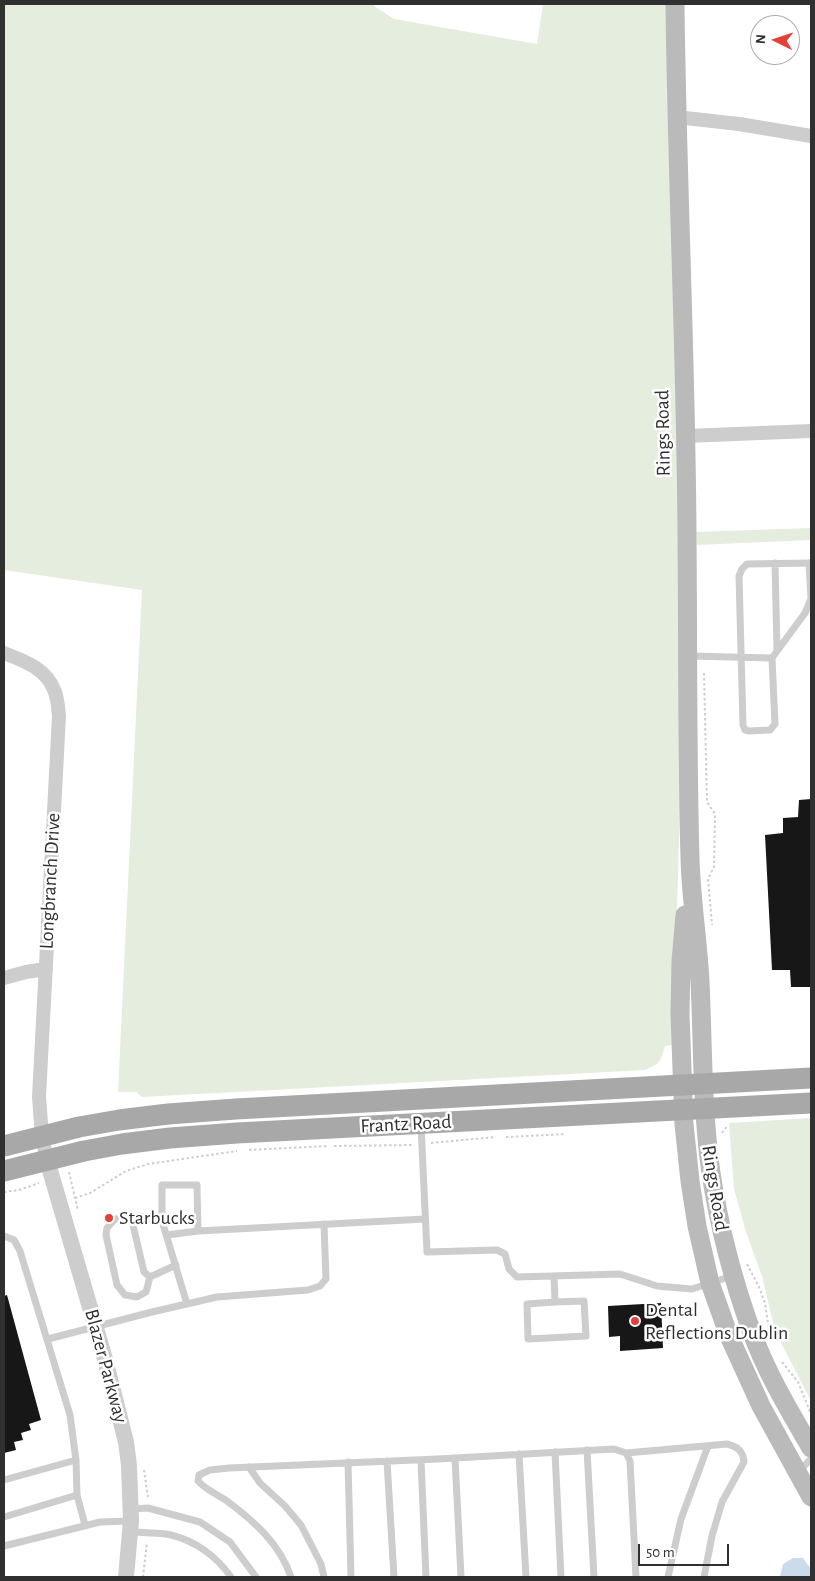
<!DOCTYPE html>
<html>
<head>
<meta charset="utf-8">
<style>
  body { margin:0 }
  #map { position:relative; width:815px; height:1581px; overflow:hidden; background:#fff; font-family:"Alegreya Sans",sans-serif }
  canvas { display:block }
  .frame { position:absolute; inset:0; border:5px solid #303030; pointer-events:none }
  .north { position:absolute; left:750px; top:15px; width:50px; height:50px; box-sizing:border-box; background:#fff; border:1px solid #acacac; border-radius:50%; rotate:274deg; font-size:14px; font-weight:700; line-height:20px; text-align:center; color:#303030 }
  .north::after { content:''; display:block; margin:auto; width:18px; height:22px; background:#e34037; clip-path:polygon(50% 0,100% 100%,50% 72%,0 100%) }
  .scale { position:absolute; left:638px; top:1544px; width:91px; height:22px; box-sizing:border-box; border:2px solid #303030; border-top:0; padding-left:6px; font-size:15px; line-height:18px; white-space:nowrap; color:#303030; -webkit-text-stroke:4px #fff; paint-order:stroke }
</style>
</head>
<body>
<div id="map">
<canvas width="815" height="1581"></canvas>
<div class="frame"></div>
<div class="north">N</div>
<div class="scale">50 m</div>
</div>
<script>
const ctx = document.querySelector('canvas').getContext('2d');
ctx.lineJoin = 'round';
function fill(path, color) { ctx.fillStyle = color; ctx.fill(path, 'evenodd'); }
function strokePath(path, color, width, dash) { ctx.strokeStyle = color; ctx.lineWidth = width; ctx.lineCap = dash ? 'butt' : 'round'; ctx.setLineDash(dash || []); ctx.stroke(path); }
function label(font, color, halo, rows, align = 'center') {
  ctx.font = font + ' "Alegreya Sans",sans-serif'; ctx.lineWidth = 5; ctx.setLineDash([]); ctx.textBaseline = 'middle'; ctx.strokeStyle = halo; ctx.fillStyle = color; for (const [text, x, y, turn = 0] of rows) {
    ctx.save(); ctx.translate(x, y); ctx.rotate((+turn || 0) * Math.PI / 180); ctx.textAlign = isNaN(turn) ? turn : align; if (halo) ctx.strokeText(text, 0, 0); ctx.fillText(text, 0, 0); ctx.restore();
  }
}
const green = new Path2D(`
  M4,4H374V6L394,19L537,44L543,4H667L679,533L681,773L673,1045L665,1046C661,1061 660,1064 645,1070L142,1097L136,1092H118L142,590L4,570Z
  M811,528V540L697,545L696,532Z
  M811,1118V1401L775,1331L762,1276L746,1232L734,1189L729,1123Z`);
const water = new Path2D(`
  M793,1558H803L811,1569V1577H780L783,1564Z`);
const building = new Path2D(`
  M811,799V987H791L790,970H772L765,835L783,833V818L798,817L799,800Z
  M7,1295L41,1420L29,1424L31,1430L21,1433L23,1440L14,1442L16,1450L4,1453V1296Z
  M661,1303L663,1348L620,1351V1336L609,1337L608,1306Z`);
const path = new Path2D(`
  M704,673L707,802L715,814L714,867L708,879L712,925
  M722,1133L728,1125
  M506,1137L566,1134
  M431,1143L496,1137
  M334,1146L412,1145
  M249,1150L327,1146
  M69,1172L78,1211
  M4,1192L19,1190L39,1183
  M75,1198L90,1193L126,1171L148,1164L237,1151
  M747,1264L759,1287L765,1303L769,1330
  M782,1362L798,1382L811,1414
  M144,1470L148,1498
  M143,1577L147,1542`);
const service = new Path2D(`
  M775,563L777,651
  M689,656L772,658L805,613L811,599L809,563
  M772,658L775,724L770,730L749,731L745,730L743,725L739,576L742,569L747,564L811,563
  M421,1125L427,1252L497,1250L505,1254L509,1269L517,1277L620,1274L657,1286L692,1289L732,1276
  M140,1216L133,1225L144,1272L150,1277
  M162,1221L140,1216L115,1219L107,1228L106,1235L117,1285L125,1295L137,1297L146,1292L150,1277L176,1265
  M198,1231L425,1219
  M167,1235L198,1231L197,1185H162V1221L187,1304
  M4,1236L14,1240L20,1251L70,1415L76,1460L4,1480
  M554,1276L555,1302L527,1304L528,1339L586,1336L584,1301L555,1302
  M48,1339L152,1312L217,1297L308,1290L320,1286L326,1279L324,1224
  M587,1450L594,1577
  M555,1452L561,1577
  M626,1453L727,1444C738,1447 743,1451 744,1462L722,1502L712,1536L704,1577
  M519,1454L526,1577
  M455,1458L461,1577
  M76,1460L77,1495
  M421,1460L426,1577
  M387,1461L394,1577
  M348,1462L351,1577
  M249,1467L260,1483L285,1506L301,1525L321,1564L324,1577
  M799,1471L811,1459
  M131,1509L148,1508L200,1522L230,1542L256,1577
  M4,1517L77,1495L85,1525
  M131,1531C144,1534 158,1532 171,1535C196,1541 217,1557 231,1577
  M4,1546L100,1522L131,1521
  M291,1577C280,1544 254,1521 227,1501C217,1494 206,1490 198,1481L199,1475L210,1470L229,1468L438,1459L614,1449L626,1453L630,1461L636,1577
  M668,1577L681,1519L708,1446`);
const minor = new Path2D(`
  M676,117L739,124L811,136
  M686,436L811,431
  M4,653C25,661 47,669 55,692C58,700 58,708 59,716L39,1097L42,1136L47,1160
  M4,978L26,972L46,969`);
const tertiary = new Path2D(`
  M47,1160L105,1359L126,1442L129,1465L131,1521L126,1577`);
const secondary = new Path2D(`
  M675,4C677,180 686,357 687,534C688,642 687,750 690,858C691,899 698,941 700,982C703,1046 702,1110 711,1173C719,1226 733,1280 751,1330C766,1372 789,1410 811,1448
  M685,915L681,961L680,1014L684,1124L690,1181L697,1226L710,1283L729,1336L761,1406L811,1497`);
const primary = new Path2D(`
  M4,1146L79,1127L119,1120L168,1114L236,1109L811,1078
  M4,1171L84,1151L122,1144L170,1138L237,1133L811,1103`);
const markers = [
  [109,1218,5,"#e34037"],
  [635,1321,5,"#e34037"]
];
const streetNames = [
  ["Rings Road",663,433,-91],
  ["Longbranch Drive",50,881,-87],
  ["Frantz Road",406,1124,-3],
  ["Rings Road",715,1188,81],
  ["Blazer Parkway",106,1366,75]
];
const poiNames = [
  ["Starbucks",119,1218],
  ["Dental",645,1310],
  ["Reflections Dublin",645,1333]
];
fill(green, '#e5eddf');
fill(water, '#ccdbec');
fill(building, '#171717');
strokePath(path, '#cdcdcd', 2, [2.5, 2.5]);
strokePath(service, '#cdcdcd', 7);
strokePath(minor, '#cdcdcd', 14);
strokePath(tertiary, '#cdcdcd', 16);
strokePath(secondary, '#bababa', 19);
strokePath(primary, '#a8a8a8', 21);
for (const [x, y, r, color] of markers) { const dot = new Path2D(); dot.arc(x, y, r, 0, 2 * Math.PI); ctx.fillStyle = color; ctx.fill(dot); strokePath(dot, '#fff', 2); }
label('20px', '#303030', '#fff', streetNames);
label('20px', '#303030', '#fff', poiNames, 'left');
</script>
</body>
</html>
